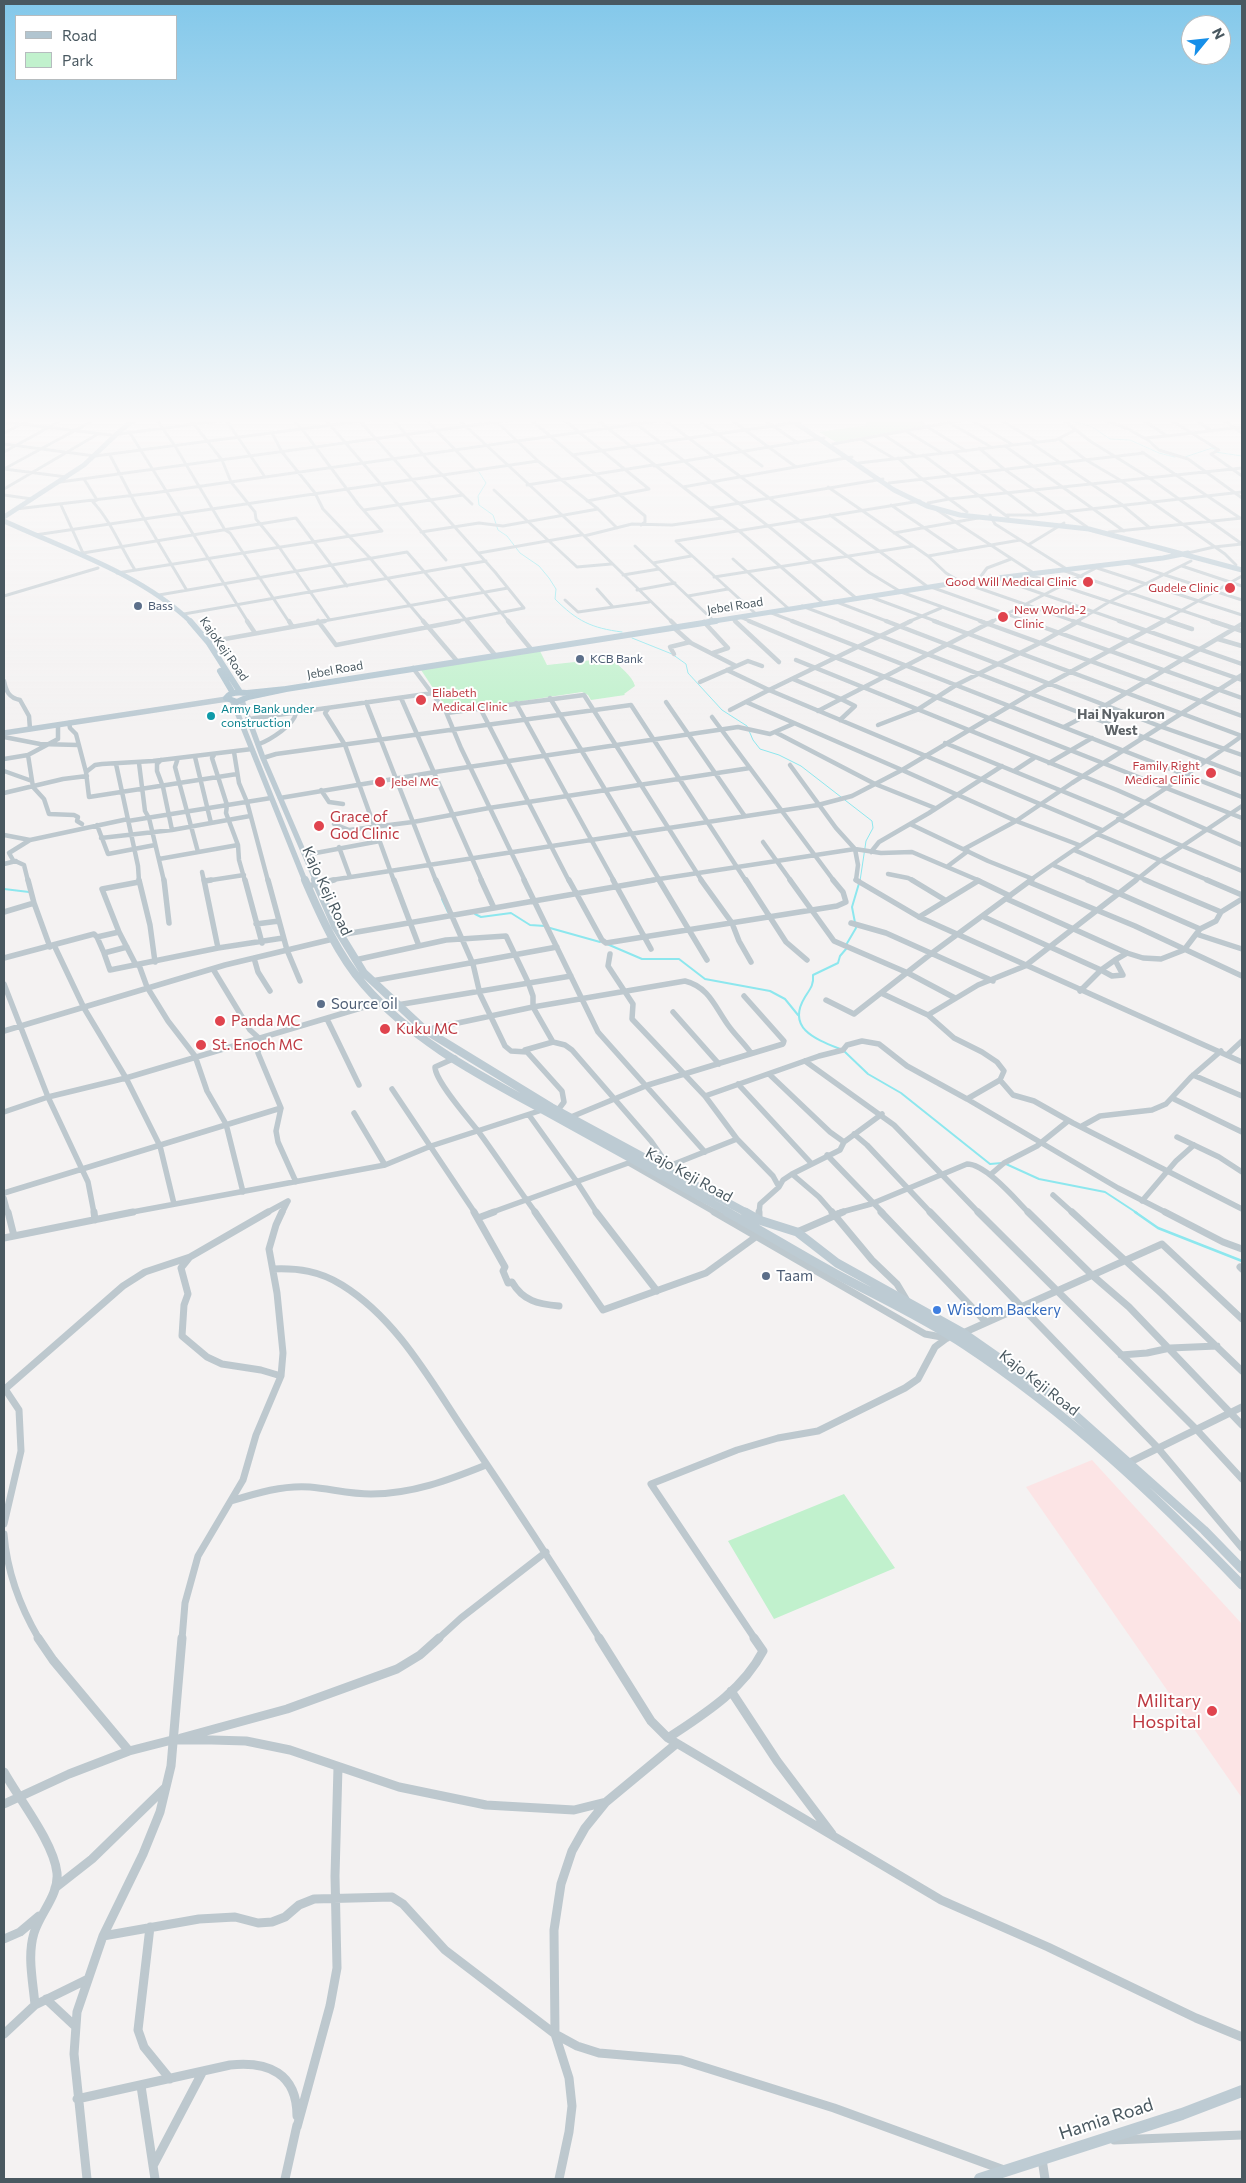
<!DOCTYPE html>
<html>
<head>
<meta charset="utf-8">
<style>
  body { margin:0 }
  #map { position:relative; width:1246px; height:2183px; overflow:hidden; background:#f4f2f2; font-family:Commissioner,sans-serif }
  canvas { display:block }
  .frame { position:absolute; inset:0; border:5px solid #495860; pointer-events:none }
  .legend { position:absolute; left:15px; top:15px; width:162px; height:65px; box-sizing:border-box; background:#fff; border:1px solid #b6bcbf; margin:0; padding:6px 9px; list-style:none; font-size:15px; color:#495860 }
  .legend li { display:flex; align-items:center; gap:10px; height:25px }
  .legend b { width:25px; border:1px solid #b6bcbf }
  .north { position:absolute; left:1181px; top:15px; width:50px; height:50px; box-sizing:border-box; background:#fff; border:1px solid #b6bcbf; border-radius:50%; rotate:62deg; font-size:14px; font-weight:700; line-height:20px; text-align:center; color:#495860 }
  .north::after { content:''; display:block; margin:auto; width:18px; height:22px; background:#168fe9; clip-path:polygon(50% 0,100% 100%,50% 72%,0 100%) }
</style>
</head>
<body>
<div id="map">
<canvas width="1246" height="2183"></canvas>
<div class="frame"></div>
<ul class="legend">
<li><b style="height:6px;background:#b1c5d0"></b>Road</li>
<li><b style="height:14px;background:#c1f1cd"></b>Park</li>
</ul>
<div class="north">N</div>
</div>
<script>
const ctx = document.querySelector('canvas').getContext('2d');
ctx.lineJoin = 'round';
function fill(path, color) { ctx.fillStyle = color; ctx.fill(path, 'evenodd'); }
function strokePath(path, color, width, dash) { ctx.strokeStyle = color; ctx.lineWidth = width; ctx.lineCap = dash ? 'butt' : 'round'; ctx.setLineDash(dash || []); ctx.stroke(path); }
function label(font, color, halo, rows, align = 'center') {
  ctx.font = font + ' Commissioner,sans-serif'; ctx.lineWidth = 4; ctx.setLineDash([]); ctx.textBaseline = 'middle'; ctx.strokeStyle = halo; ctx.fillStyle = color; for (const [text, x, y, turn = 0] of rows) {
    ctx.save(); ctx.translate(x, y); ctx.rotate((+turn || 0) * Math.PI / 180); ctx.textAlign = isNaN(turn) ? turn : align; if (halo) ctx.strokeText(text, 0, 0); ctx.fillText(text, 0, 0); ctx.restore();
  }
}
const medical = new Path2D(`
  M1092,1460L1242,1624V1798L1026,1487Z`);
const green = new Path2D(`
  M860,419H913L925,426L836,442L819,432L869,425Z
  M540,651L547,665L612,658C619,667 632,675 635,686L624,694L625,695L591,700L588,695L582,692L449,712L421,670Z
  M844,1494L895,1568L774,1619L728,1541Z`);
const streamFar2 = new Path2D(`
  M1066,420L1091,426L1110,439L1130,440L1159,453L1175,457
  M1185,457L1212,448L1215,449V452L1242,456
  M479,472L486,483L478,496L479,505L493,515L498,530L507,536L520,553L539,566L549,578L556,589L555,599C577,621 591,628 622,632
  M632,638L672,654L686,664L688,673L722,710L747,726L753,740L760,749L779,755L801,766L872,821L873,828L866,841L860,881`);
const streamFar1 = new Path2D(`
  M4,889L29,892
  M442,899L448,912
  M475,914L481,917L511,913L530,925L545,926
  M550,928L600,942
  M607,944L642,959H679L705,979L770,991L785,999L798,1015
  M846,945L856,928L852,907L860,880
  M840,1049C815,1039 786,1028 805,997C810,989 814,985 813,975L838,963L840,956L846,949
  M844,1051L868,1074L901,1093L990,1164L1002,1163
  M1006,1164L1039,1179L1105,1192L1137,1213`);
const stream = new Path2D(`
  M1135,1212L1158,1228L1242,1261`);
const streetFar4 = new Path2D(`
  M156,419L175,446L225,530L230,533L289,622
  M190,419L222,460L231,482L255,512L256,519L279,547L329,619
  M292,419L302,429L358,504L382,531
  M325,419L446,560
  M358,419L495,572L524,608L452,622
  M393,419L430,463L472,504
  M425,419L475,470
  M458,419L576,528L672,622
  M530,419L645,516V522L641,525
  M563,419L649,489
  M596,419L738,530L823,603
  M630,419L772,529L856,598
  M663,419L870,573L901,592L984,622
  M697,419L762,466
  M730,419L796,467
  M763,419L798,443
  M915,419L966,451
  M970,419L1013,445
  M999,419L1037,442
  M1062,419L1090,441L1148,477L1242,544
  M1101,419L1126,428L1148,440L1159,450L1188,459L1242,498
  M1141,419L1167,436L1242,427
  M1169,419L1219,450L1211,454L1242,476
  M1194,419L1212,431
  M1221,419L1242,433
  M226,420L265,477
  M4,422L111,435
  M497,422L538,461L598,509L617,528
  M950,423L991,447
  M906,431L942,453
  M4,433L31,419
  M130,433L248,622
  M272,433L282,452L315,493L323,509L370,558L424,622
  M119,434L234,419
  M884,435L916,456
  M1145,438L1167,436
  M861,439L893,458
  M1059,439L1086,460L1120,480L1225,554L1236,565
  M1031,443L1121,504L1150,528
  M4,444L95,456L377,419
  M833,444L970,419
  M1005,446L1124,531
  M979,448L1004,469L1087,527
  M4,452L64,419
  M953,452L1037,515
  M1142,452L1240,518
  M110,455L136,505L186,589
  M572,455L800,422
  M923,455L1008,517
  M898,458L922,479L967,512
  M859,463L1056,440L1075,430
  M654,466L824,438
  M4,469L96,419
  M4,469L67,477
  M84,479L97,500L93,502C111,521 121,548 135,570
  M60,482L519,419
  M889,483L1144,453
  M527,485L653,465
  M683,487L852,457
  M828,487L928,556L946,573L961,582L1076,622
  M4,489L98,434
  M494,490L577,567L611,564
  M4,495L32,499
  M587,501L649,489
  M928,503L949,499L1242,468
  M61,505L83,553H81
  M891,505L958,551
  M710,508L883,479
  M934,508L1032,572
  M16,509L153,493L672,419
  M364,510L463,495
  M830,515L928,587
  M990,515L995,524L1065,568
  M1007,515H1037L1242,492
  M421,532L479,523L503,526L598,509
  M1109,532L1242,518
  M894,533L978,518
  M35,535L538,461
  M584,536L632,524L672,525L722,518
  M1028,545L1064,523
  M635,546L714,621
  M83,553L296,518L347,586
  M479,553L581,535
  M1188,553L1214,547L1242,544
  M928,556L1020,540
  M733,559L789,609
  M1125,562L1242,600
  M653,563L691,556
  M462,566L509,622
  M1182,566L1242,586
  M1094,567L1242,615
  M1062,570L1216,622
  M117,573L382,531
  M1026,574L1171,622
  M623,575L659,569
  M714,577L913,546
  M997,578L1123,622
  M978,580L987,568L1011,559
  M931,587L1029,622
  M597,589L613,607
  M637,590L675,583
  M159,595L407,552L468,622
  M4,596L98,568
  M688,596L728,589
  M868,596L938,622
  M565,600L578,612L649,602
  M834,601L889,622
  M802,606L844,622
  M769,612L795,622
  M184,614L486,561
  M756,614L676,541L920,501
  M740,617L752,622
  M732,618L736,622
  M318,622L508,588
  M908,622L941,608
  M991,622L1096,568
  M1076,622L1109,602L1191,561
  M1161,622L1242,576`);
const streetFar3 = new Path2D(`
  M247,621L255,633
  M289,621L292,626
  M318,621L336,645L459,621
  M423,621L457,661
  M467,621L495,655
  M508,621L531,649
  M671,621L677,627
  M735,621L779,662
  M749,621L837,658L1242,818
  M792,621L1242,797
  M841,621L1242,775
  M886,621L1162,727L1242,755
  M911,621L769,690L1102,830
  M934,621L1242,736
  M980,621L1242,716
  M1026,621L1242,698
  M1073,621L1242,680
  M1119,621L1242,664
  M1168,621L1192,629
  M1212,621L1242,631
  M704,622L728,648L713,653
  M673,627L691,643L736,666
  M1218,639L1242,646
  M208,642L325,621
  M674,654L670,647L690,642
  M796,660L1117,790L1242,845
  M413,668L446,712L461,748L525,881
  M727,670L769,690
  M793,679L841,699L993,621
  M4,681C6,691 9,698 20,700L29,716L30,729
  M700,682L748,661L762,666
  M401,698L482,881
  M550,698L660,881
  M366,702L436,881
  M666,702L744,815
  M746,702L902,770L1030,694L1164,621
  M516,703L614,881
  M480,708L569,881
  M328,709L325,713L345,745L394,881
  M730,710L769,690
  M818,711L841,699L855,706L840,720
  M447,713L584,695L702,881
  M712,717L834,881
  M249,719L433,693
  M69,723L70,728L76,734L86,772
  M58,725V739L28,755L33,787L44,799L49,814L74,815L78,817L77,821L82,824
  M878,725L917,710L956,685L1040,643L1079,621
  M1064,727L1106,705L1242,624
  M775,732L875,784L935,808
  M4,737L40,744L78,745
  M945,743L1123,816
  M259,744C270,740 294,725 296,713
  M234,752L239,783L247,802L268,881
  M214,755L212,758L227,805L226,813L238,845L239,860L245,881
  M195,757L211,823
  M178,758L175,767L198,852
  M263,758L276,754L631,705L746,881
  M4,759L28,755
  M161,760L157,764V771L163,787L172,830
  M139,763L145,811L149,818L164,881
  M1049,763L1092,738
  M116,764L138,866L139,881
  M790,765L836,828L855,849L858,865L856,880L859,881
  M4,771L32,781
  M1014,771L1034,758
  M237,774L89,797L86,772L95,765L102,764L153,761L252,749
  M321,790L329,802L343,804
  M4,793L63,779L87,776
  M280,798L435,772L738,727L770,734L793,724
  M1118,819L1242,871
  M128,821L271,798
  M334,824L349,830L413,822L489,808L750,768
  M910,824L988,861L1033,879
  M97,825L108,854L155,845
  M1097,834L1210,881
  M4,835L30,840L128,819
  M101,838L172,830L250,816
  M763,842L791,881
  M339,847L350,877
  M964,849L1016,821L1072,783L1242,675
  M1074,850L1148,881
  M871,852L879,842L929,813L1002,766
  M305,855L380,841
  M159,859L238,845
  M4,864L16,861
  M1053,865L1091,881
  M948,866L968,851
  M202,872L204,881
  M888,874L908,878L914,881
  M28,881L24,865L13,860L9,853L30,840
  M205,881L244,875
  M325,881L818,805L852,796L902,770L1016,821L1079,845
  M646,881L855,849L881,853L912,852L980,881
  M1029,881C1099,831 1172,786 1242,736
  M1135,881L1160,861L1242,806`);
const streetFar2 = new Path2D(`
  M28,880L34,903
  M139,880L150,925L155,962
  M164,880L169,923
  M204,880L218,948
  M245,880L262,943
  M268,880L287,950L300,981
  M394,880L419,946
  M436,880L473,964L480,994L505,1046L511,1051L527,1052L562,1091L564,1102L558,1110
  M481,880L494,908
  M524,880L598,1032L705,1152
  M569,880L602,940L606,943L837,906L846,902L843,892L833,880
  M613,880L651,949
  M659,880L707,960
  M701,880L732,923L739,941L751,962
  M746,880L786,942L807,960
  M790,880L834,941L908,973L955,998
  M856,880L919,917L1242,1062
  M912,880L945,900
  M977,880L1010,896
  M1088,880L1200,929
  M1145,880L1221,912
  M1207,880L1242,895
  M205,881L211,880
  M1029,882L1135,926L1242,976
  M308,886L334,880
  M1007,899L1127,953L1143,958L1161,959L1184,950L1200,929L1216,921L1221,912L1242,899
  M4,912L34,903L50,947
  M919,917L978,881
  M984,917L1101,970L1115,960
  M851,923L886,933L993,981
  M256,924L279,921
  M1196,934L1242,949
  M340,935L654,880
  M97,937L104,953L127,947
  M54,945L84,1008L126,1078L160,1146L174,1204
  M104,953L110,970L218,948L283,938
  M610,954L608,966L633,1004L632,1019L705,1096
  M4,958L94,934L97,937L119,932
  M254,958L258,972L270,991
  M355,960L446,940L506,936L528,982L533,996V1007L553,1042L565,1045L572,1050L651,1141L663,1158L647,1157
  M136,965L119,932L102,889L139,882
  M139,965L147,987L168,1021L195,1056L207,1091L226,1124L243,1192
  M213,969L250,1030L260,1039L258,1053L281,1108L276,1131L278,1142L296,1182
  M372,981L557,947
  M4,984L48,1097L88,1182L94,1213
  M1080,991L1101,970L1112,976L1123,975L1115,960L1127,953
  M881,993L928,1015L954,1038L982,1052L997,1062L1004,1071L1000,1080L1013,1095L1034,1101L1073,1123L1242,1209
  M826,1000L854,1014L932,953L1031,880
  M397,1005L571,976
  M673,1012L719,1064
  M928,1015L978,985L1025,966L1136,880
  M327,1019L359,1085
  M425,1030L533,1007L685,981C709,987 715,1007 728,1025C735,1035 744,1043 751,1053
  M4,1031L225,965L333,939
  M525,1050L553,1042
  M1228,1054L1242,1041
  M455,1058L435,1067C435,1081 468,1118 478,1131C498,1158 516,1186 536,1213
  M805,1061L894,1125L979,1213
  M769,1074L830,1132L844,1142
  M1193,1075L1242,1096
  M738,1084L811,1163
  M392,1089L475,1213
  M967,1099L1118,1188L1167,1213
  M1174,1099L1242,1132
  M4,1112L48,1097L126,1078L381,1002
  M354,1113L385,1165
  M529,1115L577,1182L597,1213
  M571,1117L648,1085L783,1044L784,1041L744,996
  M1082,1126L1100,1116L1152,1110L1166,1104L1191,1077L1221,1051
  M854,1134L867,1145L931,1213
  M1177,1137L1219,1157L1242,1172
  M737,1139L773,1176L779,1187L760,1204L759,1213
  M827,1155L883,1213
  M629,1163L716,1213
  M664,1168L737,1139L705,1096L819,1056L843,1050L847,1045L862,1041L879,1044L907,1066L967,1099L1000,1080
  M990,1175L1004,1163L1037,1146L1068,1121
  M779,1187L783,1180L792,1174
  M4,1193L281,1108
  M1053,1195L1073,1213
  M4,1198L8,1213
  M1142,1201L1176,1161L1194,1145
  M127,1213L385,1165L431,1146L542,1110
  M266,1213L288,1201
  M282,1213L288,1201
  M490,1213L631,1162
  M833,1213L819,1197L792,1174L840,1150L844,1142L882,1114
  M838,1213L871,1204L967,1164C986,1164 1016,1200 1029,1213`);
const streetFar1 = new Path2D(`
  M8,1212L14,1236
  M94,1212L95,1220
  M474,1212L505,1267L503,1271L508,1283L512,1282C523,1301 538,1304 559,1306
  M535,1212L603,1310L706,1273L757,1236
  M596,1212L657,1291
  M714,1212L925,1334L947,1338
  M832,1212L872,1260L897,1284L906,1299
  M881,1212L986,1322
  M930,1212L1157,1447L1242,1548
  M978,1212L1196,1429L1242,1479
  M1028,1212L1092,1275L1129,1307L1242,1425
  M1072,1212L1162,1294L1242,1371
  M1165,1212L1223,1242L1242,1249
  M478,1218L494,1212
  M759,1220V1212
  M797,1232L843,1212
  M4,1238L133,1212
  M189,1258L181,1268L188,1294L184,1305L182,1336L207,1357L222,1364L261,1370L281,1376
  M1240,1267L1242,1269
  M273,1269C298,1268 320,1271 342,1285C397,1319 430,1380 465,1432C511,1500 556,1569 600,1639
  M963,1333L1162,1244L1242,1319
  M1121,1355L1147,1353L1170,1348L1217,1346
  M1130,1462L1242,1407
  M231,1501C257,1493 283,1485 310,1487C331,1489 351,1494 371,1494C412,1494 449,1480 486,1465
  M4,1524L21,1451L19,1410L5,1389L123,1286L145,1272L190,1257L268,1212
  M4,1534C7,1572 19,1605 39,1639
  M182,1639L185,1603L198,1556L243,1480L256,1435L281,1376L283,1353L277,1293L269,1249L276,1225L282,1212
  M438,1639L461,1618L546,1552
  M755,1639L651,1484L737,1450L778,1438L818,1431L905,1388L918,1379L935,1347L947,1338`);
const street = new Path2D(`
  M38,1638L53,1660L129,1751
  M599,1638L651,1721L668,1738L941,1900L1048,1947L1196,2018L1242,2037
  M731,1691L777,1761L832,1834
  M181,1738L287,1709L397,1669L420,1655L439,1638
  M668,1738C704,1714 742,1691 763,1651L754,1638
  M4,1772C19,1799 54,1843 57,1873C59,1895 40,1913 34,1933C27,1956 33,1981 35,2005
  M4,1804L69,1774L129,1751L172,1740H212L246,1741L290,1750L399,1787L486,1805L574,1810L606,1802L676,1744
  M55,1888L92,1859L166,1787
  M150,1927L138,2030L144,2047L170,2079
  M103,1936L199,1919L235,1917L258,1923L272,1922L285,1917L299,1905L314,1899L392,1897L403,1904L445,1950L555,2034L577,2046L599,2053L681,2060L834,2108L1004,2170
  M4,1939L20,1932L39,1916
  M46,1999L76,2027
  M4,2034L35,2005L88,1979
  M141,2086L155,2179
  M77,2099L230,2065C268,2061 297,2073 297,2116
  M297,2127L330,2006L337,1968L335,1876L338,1767
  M1114,2140L1242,2135
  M1042,2159L1045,2179
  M153,2166L203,2071
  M87,2179L74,2054L77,2012L103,1936L143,1854L160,1812L171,1766L182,1638
  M285,2179L297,2125
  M559,2179L569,2132L572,2106L569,2078L555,2034L554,1930L561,1884L572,1851L585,1828L606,1802`);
const secondaryFar3 = new Path2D(`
  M242,701L263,758L316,881
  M233,702L305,881
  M4,733L227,699`);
const secondaryFar2 = new Path2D(`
  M305,880C321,917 338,955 364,985C415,1044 487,1079 554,1116C612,1148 671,1181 730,1213
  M315,880L335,926L364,973L425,1030L551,1107L747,1213`);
const secondaryFar1 = new Path2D(`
  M727,1212C764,1232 799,1254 836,1274C879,1297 924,1318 965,1345C1068,1413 1157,1497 1242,1585
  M745,1212L759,1220L797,1232L837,1263L963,1333L1056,1398L1204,1530L1242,1569`);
const secondary = new Path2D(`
  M980,2179L1182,2114L1242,2091`);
const primaryFar1 = new Path2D(`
  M790,419L894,490L927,506L960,515L1089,529L1242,570
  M4,517L84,465L122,429L136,419
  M4,521C67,550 141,574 191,622
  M708,622L955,583L1163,558L1188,553`);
const primary = new Path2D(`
  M190,621L208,642L240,692
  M220,671L233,693
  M286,689L716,621
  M247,693L248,697
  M247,693C240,692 230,691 226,698L237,702L248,697
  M247,693L286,689L248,697`);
const markers = [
  [1088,582,6,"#e0444e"],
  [1230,588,6,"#e0444e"],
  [138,606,5,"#5c6f8a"],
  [1003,617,6,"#e0444e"],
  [580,659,5,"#5c6f8a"],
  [421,700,6,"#e0444e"],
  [211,716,5,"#0f9aa8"],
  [1211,773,6,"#e0444e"],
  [380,782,6,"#e0444e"],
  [319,826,6,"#e0444e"],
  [321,1004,5,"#5c6f8a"],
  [220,1021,6,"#e0444e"],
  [385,1029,6,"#e0444e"],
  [201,1045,6,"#e0444e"],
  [766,1276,5,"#5c6f8a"],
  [937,1310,5,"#3f7fe0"],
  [1212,1711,6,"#e0444e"]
];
const farHealthnames = [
  ["Good Will Medical Clinic",1077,582],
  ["Gudele Clinic",1219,588],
  ["New World-2",1014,610,"left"],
  ["Clinic",1014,624,"left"],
  ["Eliabeth",432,693,"left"],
  ["Medical Clinic",432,707,"left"],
  ["Family Right",1200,766],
  ["Medical Clinic",1200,780],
  ["Jebel MC",391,782,"left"]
];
const farServicenames = [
  ["Bass",148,606],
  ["KCB Bank",590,659]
];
const farStreetnames = [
  ["Jebel Road",735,606,-9],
  ["KajoKeji Road",224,649,55],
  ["Jebel Road",335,670,-10]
];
const farCulturenames = [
  ["Army Bank under",221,709],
  ["construction",221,723]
];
const farNeighbourhoodnames = [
  ["Hai Nyakuron",1121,714],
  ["West",1121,730]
];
const healthNames = [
  ["Grace of",330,817],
  ["God Clinic",330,834],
  ["Panda MC",231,1021],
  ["Kuku MC",396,1029],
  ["St. Enoch MC",212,1045]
];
const streetNames = [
  ["Kajo Keji Road",327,891,65],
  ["Kajo Keji Road",689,1175,29],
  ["Kajo Keji Road",1039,1383,38]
];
const serviceNames = [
  ["Source oil",331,1004],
  ["Taam",776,1276]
];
const shopNames = [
  ["Wisdom Backery",947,1310]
];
const nearHealthnames = [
  ["Military",1201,1701],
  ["Hospital",1201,1722]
];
const nearStreetnames = [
  ["Hamia Road",1106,2119,-18]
];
fill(medical, '#fce4e5');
fill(green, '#c1f1cd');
strokePath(streamFar2, '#8de7ee', 1);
strokePath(streamFar1, '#8de7ee', 2);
strokePath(stream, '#8de7ee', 2.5);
strokePath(streetFar4, '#bdc8ce', 3);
strokePath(streetFar3, '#bdc8ce', 4.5);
strokePath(streetFar2, '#bdc8ce', 5.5);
strokePath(streetFar1, '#bdc8ce', 7);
strokePath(street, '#bdc8ce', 9);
strokePath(secondaryFar3, '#bdcbd3', 5.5);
strokePath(secondaryFar2, '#bdcbd3', 8);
strokePath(secondaryFar1, '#bdcbd3', 9);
strokePath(secondary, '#bdcbd3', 12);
strokePath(primaryFar1, '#b1c5d0', 5);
strokePath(primary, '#b1c5d0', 6);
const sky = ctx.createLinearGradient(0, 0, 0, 725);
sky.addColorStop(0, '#83c8ea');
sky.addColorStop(0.58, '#faf9f9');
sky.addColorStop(1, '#faf9f900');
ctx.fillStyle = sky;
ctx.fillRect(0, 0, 1246, 725);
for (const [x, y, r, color] of markers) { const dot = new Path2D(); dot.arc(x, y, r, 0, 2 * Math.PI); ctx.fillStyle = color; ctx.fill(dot); strokePath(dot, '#fff', 2); }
label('12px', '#be3a42', '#fff', farHealthnames, 'right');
label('12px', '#4e5e75', '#fff', farServicenames, 'left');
label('12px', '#495860', '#fff', farStreetnames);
label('12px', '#0d838f', '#fff', farCulturenames, 'left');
label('bold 14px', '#5e6367', '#fff', farNeighbourhoodnames);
label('15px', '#be3a42', '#fff', healthNames, 'left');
label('15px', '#495860', '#fff', streetNames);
label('15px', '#4e5e75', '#fff', serviceNames, 'left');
label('15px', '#366cbe', '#fff', shopNames, 'left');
label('18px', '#be3a42', '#fff', nearHealthnames, 'right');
label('18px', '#495860', '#fff', nearStreetnames);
</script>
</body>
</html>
